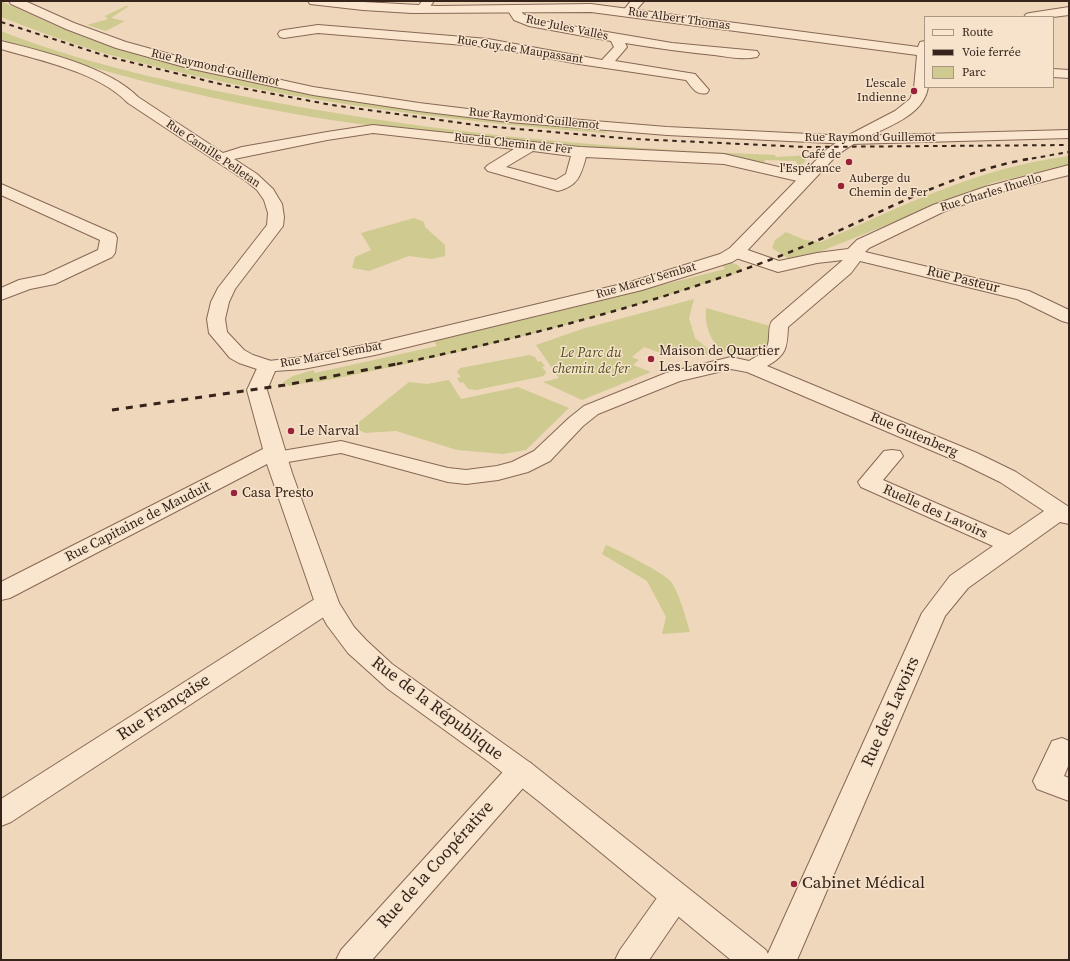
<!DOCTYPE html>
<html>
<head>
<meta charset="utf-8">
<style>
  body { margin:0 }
  #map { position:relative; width:1070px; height:961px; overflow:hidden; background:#efd7bc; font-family:"Source Serif 4",serif }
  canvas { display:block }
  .frame { position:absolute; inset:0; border:2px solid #36231a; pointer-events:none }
  .legend { position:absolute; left:924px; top:16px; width:130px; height:72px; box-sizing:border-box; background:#f7e3cb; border:1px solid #aa9684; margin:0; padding:5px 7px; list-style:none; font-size:12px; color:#36231a }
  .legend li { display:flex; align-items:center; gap:8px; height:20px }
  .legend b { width:20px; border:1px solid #aa9684 }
</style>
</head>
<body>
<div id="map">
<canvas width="1070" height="961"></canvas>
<div class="frame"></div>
<ul class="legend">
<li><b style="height:5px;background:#fae6cf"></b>Route</li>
<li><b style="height:5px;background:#36231a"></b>Voie ferrée</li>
<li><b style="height:11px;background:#ceca90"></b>Parc</li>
</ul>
</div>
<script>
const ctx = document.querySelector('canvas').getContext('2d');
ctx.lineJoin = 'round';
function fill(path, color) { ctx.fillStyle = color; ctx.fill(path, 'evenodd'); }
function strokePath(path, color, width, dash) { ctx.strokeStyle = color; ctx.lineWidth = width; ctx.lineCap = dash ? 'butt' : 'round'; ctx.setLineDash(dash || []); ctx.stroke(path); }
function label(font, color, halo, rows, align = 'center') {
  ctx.font = font + ' "Source Serif 4",serif'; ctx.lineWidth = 3; ctx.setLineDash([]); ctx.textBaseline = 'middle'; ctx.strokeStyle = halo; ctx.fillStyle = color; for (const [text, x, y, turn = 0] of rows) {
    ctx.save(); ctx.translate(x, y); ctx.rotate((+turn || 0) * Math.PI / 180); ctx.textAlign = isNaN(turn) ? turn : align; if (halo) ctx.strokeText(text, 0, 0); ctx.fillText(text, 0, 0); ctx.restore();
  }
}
const green = new Path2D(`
  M1,1L56,26L103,44L230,77L327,97L403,109L478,119L609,132L604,133C435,120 267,98 103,53C69,43 35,30 1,17Z
  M126,6H129L111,18L125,21L106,31L87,25L108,19L105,16Z
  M1,31C77,61 157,79 237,95C414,131 595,148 775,155L776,157L810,155L799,169L796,161L765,160L764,163C679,158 593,149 508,140C433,133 358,126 284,112C188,95 95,69 1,41Z
  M1069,156V165L992,183L819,252L789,259L772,248L775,240L786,232L805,240L821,242C902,206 980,167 1069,156Z
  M414,218L424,222L425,227L445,245V256L432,259L409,256L369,271L352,268L355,257L371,250L361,233Z
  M732,263L738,265L743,271C604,318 462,354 318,382L316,381L289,386L283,382L293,376L313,370L315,373L437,346L434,341L539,316L725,269L723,266Z
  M694,299L689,318L695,338L713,353L707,355L669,356L644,347L632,357L639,360L633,365L651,372L582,400L543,382L559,378L536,345L582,329Z
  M706,308L770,326L771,340L761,353C758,353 754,351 752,352C746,352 745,356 737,355C713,352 704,329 706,308Z
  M529,355L535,357L538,362L541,361L545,366L542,367L546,372L544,376L476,390L468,389L463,382L460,383L457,378L461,377L457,372L460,368Z
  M449,380L461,399L518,387L569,408L526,450L503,454L457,450L396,431L365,433L353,427L409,382L427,384Z
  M606,545C618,550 667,574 672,583C681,598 685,616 690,632L662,634L666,617L647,581L602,554Z`);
const minor = new Path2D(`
  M9,1H25L74,23L126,42L195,61L313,87L419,103L509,114L667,127L850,136L1069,130V138L850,144L667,135L509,122L419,111L313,95L188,68L116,48L66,29L11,4Z
  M422,1H434L426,12H418L416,9Z
  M631,1H644L632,15H624L622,12Z
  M513,5L517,6L523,14L536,20L672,43L757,51L759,54L757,57C743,60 728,57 714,55C684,52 655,48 625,43L627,47L615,61L695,74L709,90L707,93C696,96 692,87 686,80L579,64L488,47L318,33L284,38L280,37L278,34L280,31L284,30L318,25L488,39L602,60L614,47L611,41L529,26L514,20L507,9L509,6Z
  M1,41C42,51 109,67 138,97L223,153L242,147L327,132L373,125L580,147L724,154L812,175L814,178L812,181L806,183L724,164L586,157C581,175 578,186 558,191L488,171L485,168L488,165L514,149L373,133L327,140L234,159L257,174L273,189L282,204L284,217L283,226L235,289L229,302L225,319L227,332L244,350L253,355L274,362L277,366L274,370L267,372L260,370L239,363L230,358L209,333L207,319L211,302L218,288L267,225L268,213L264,200L257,190L246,181L128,103C98,72 42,61 1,49ZM533,151L571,156L566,174L556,180L506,167Z
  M1053,69L1069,70V78L1053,77Z
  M1069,165V175L997,193L945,211L869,248L865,252L1029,291L1069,310V323L1062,321L1017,299L860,261L851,273L788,327C787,347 787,355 767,366L977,453L1016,472L1069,507V524L1060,522L968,588L945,616L797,960H765L922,613L950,576L993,546L861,487L858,482L884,451L892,450L900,451L903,456L883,480L1009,535L1044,511L1000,482L961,463L747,372L731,369L680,381L598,414L583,426L550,461L528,472L498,480L466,484L448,482L341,453L276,464L268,463L265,458L268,453L276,452L341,441L448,468L466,470L497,466L512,462L534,451L569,418L584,406L666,373L731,357L749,361C755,357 764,353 767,347C771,339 767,329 772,321L843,260L817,263L778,272L730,256L727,252L730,248L736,247L742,248L779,261L817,253L848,249L857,240L933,205L985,187Z
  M1,184L115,234L117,238L115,253L112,257L55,284L30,289L1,300V288L19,280L44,275L98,250L100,240L1,195Z
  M327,595L336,597L339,603L336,609L11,822L1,826V799L318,597Z
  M1062,738L1069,741V764L1064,776L1069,778V801L1037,789L1033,781L1052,741Z
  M521,760L531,763L535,771L531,779L372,960H336L341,950L511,763Z
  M675,884L686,888L690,897L686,906L649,960H615L620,950L664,888Z`);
const tertiary = new Path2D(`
  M308,1H345L437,6L591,4L918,47L920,42L925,41V87H928C924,116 886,127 863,139C854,143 846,149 837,155L742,256L732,262L642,290L375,355L303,369L275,371L267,390L292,473L339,603L354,627L366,640L392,664L532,764L766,950L771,960H731L541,803L489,762L388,689L348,653L327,625L315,603L267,464L10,598L1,600V582L263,449L247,390L260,362L303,357L375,343L630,282L720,254L730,248L827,149L845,137L895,111L910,99L914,89L917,55L591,12L412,13L363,10L310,4Z
  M1069,7V15L1053,17H1024L1026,14L1030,13Z`);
const railFar2 = new Path2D(`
  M1,22L109,57L220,84L332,105L483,126L634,139L806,147L1069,145
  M1023,160L1069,152`);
const railFar1 = new Path2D(`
  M397,364C526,337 658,303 780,256C863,224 940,175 1028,159`);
const rail = new Path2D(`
  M112,410L285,385L402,363`);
const markers = [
  [914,91,4,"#992238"],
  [849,162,4,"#992238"],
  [841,186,4,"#992238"],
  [651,359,4,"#992238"],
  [291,431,4,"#992238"],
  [234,493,4,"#992238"],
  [794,884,4,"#992238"]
];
const farStreetnames = [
  ["Rue Albert Thomas",679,19,8],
  ["Rue Jules Vallès",567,28,12],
  ["Rue Guy de Maupassant",520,50,9],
  ["Rue Raymond Guillemot",215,68,13],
  ["Rue Raymond Guillemot",534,119,6],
  ["Rue Raymond Guillemot",870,138],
  ["Rue du Chemin de Fer",513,144,6],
  ["Rue Camille Pelletan",213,154,34],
  ["Rue Charles Ihuello",991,193,-17],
  ["Rue Marcel Sembat",646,281,-16],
  ["Rue Marcel Sembat",331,355,-10]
];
const farPoinames = [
  ["L'escale",906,84],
  ["Indienne",906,98],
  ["Café de",841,155],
  ["l'Espérance",841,169],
  ["Auberge du",849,179,"left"],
  ["Chemin de Fer",849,193,"left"]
];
const streetNames = [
  ["Rue Pasteur",963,280,14],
  ["Rue Gutenberg",914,435,23],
  ["Ruelle des Lavoirs",935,512,24],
  ["Rue Capitaine de Mauduit",138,522,-27]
];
const poiNames = [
  ["Maison de Quartier",659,351],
  ["Les Lavoirs",659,367],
  ["Le Narval",299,431],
  ["Casa Presto",242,493]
];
const parkNames = [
  ["Le Parc du",591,353],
  ["chemin de fer",591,369]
];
const nearStreetnames = [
  ["Rue Française",164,708,-33],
  ["Rue de la République",437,709,37],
  ["Rue des Lavoirs",891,712,-66],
  ["Rue de la Coopérative",436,865,-48]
];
const nearPoinames = [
  ["Cabinet Médical",802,884]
];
fill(green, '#ceca90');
strokePath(minor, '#876755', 2);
strokePath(tertiary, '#876755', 2);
fill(minor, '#fae6cf');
fill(tertiary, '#fae6cf');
strokePath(railFar2, '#36231a', 2, [4.5, 4.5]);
strokePath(railFar1, '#36231a', 2.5, [5.5, 5.5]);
strokePath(rail, '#36231a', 3, [7, 7]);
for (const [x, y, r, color] of markers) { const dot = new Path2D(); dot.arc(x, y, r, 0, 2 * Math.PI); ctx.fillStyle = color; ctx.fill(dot); strokePath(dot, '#f7e3cb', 1.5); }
label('12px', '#36231a', '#f7e3cb', farStreetnames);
label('12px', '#36231a', '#f7e3cb', farPoinames, 'right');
label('14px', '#36231a', '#f7e3cb', streetNames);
label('14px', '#36231a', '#f7e3cb', poiNames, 'left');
label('italic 14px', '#4f5320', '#f7e3cb', parkNames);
label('17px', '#36231a', '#f7e3cb', nearStreetnames);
label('17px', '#36231a', '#f7e3cb', nearPoinames, 'left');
</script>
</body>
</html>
